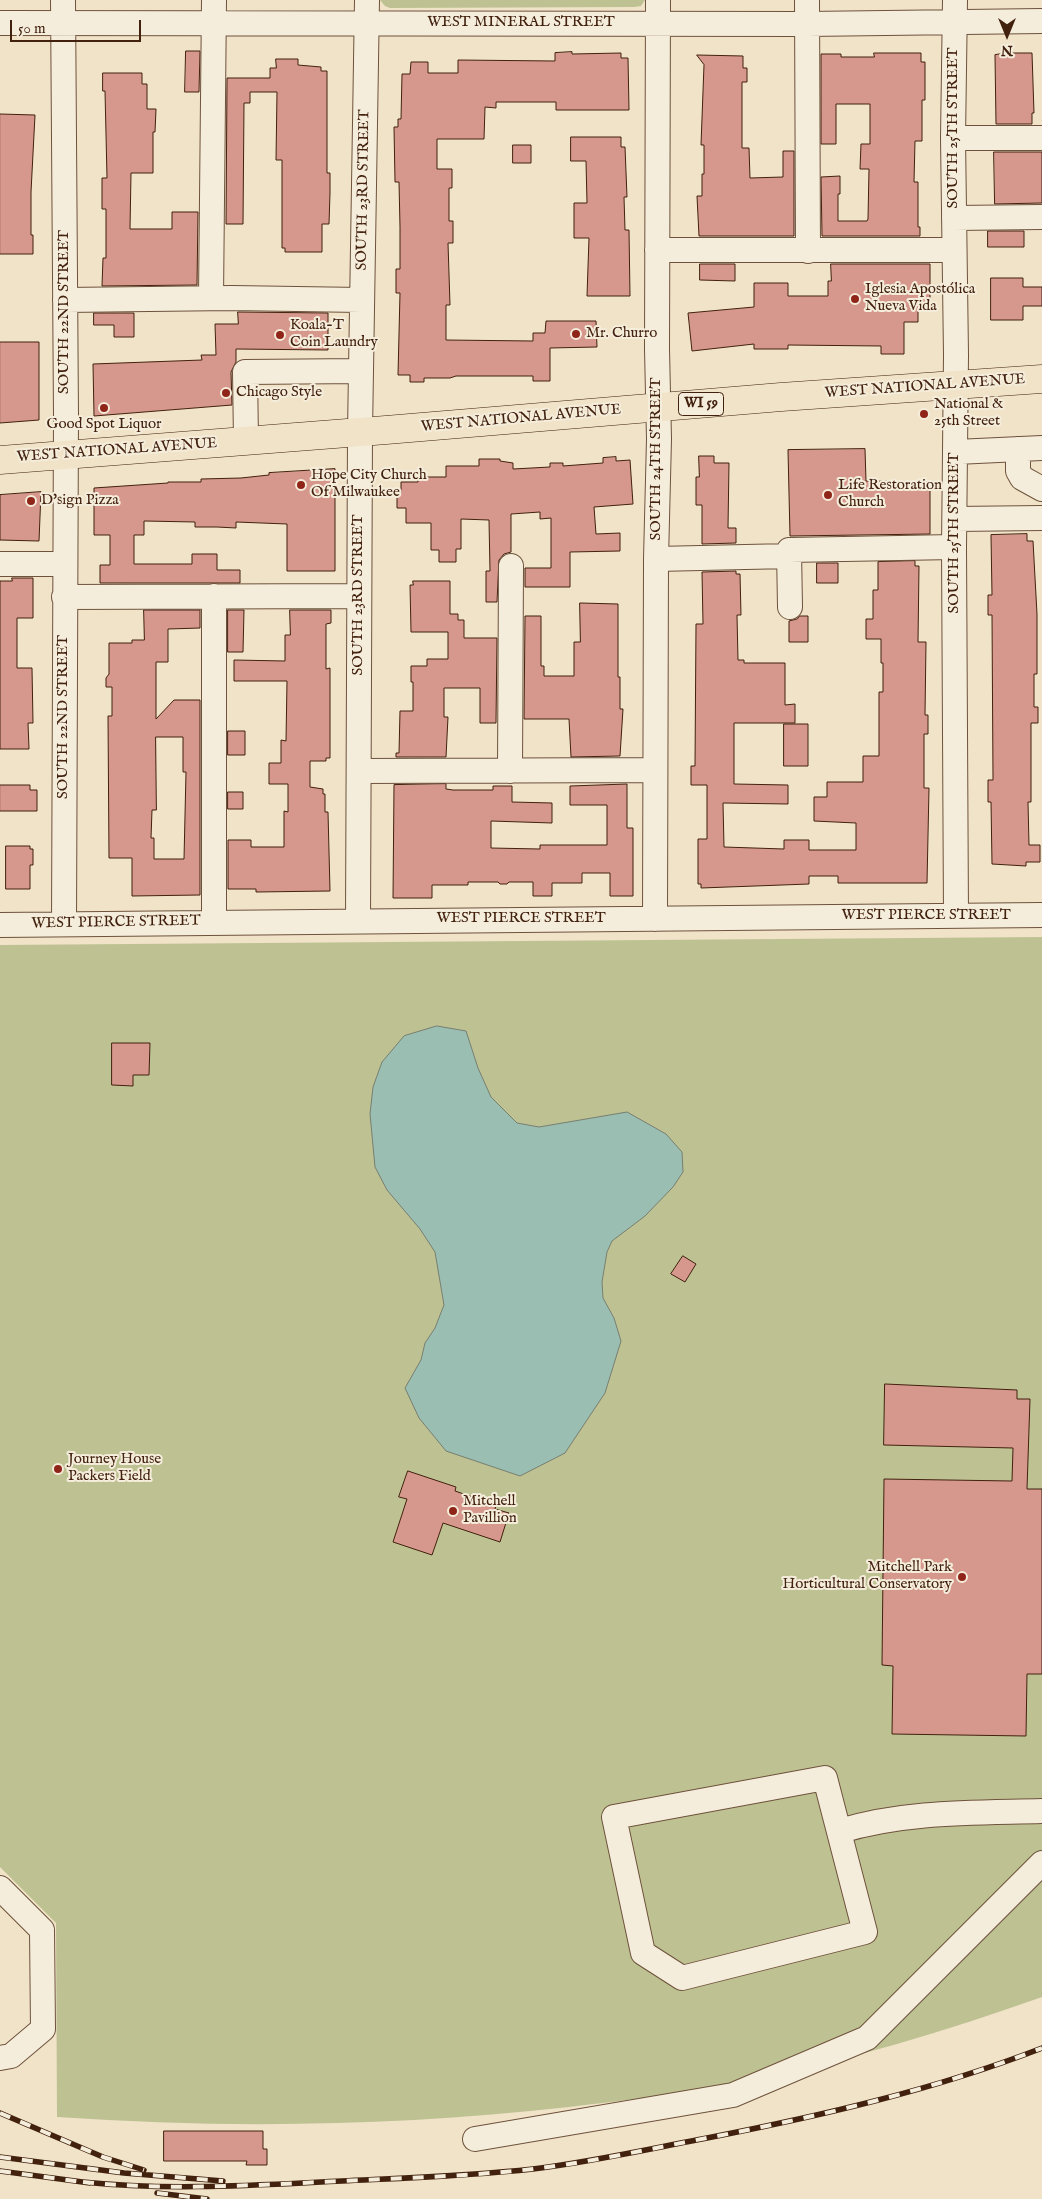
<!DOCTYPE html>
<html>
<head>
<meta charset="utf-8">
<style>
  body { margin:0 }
  #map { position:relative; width:1042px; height:2199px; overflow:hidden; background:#f0e3c8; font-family:"IM FELL English",serif }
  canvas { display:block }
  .north { position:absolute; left:982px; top:10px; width:50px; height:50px; -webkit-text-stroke:4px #f5eddb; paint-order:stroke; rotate:180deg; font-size:14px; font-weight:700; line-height:20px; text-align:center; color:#42210e }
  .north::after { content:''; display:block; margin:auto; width:18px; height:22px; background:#42210e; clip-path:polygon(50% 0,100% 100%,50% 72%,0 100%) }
  .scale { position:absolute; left:10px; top:20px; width:131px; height:22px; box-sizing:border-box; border:2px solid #42210e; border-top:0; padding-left:6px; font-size:15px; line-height:18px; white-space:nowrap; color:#42210e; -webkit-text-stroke:4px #f5eddb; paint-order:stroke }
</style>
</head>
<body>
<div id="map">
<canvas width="1042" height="2199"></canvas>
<div class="north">N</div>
<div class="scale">50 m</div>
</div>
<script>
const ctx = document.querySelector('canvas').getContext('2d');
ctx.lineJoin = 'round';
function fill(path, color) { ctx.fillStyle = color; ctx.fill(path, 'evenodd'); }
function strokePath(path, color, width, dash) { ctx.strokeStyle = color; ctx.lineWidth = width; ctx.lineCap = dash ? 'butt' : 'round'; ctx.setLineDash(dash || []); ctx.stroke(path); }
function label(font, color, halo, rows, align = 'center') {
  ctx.font = font + ' "IM FELL English",serif'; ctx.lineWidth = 4; ctx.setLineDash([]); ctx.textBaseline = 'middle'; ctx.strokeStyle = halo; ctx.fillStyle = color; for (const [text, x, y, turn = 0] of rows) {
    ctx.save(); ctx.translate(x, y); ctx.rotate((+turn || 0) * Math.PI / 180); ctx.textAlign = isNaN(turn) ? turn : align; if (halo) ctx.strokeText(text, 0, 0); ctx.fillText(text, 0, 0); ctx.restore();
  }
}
const green = new Path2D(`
  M380,0H645L641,6L634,7L390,8L385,6Z
  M1042,937V1997C946,2031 847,2061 748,2081C688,2093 629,2100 569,2107C398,2126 229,2129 57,2117L56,1923L0,1867V945Z`);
const water = new Path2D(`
  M437,1026L466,1031L478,1068L491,1097L517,1123L539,1127L627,1112L666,1134L682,1152L683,1172L673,1187L645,1216L612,1241L607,1252L602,1282L603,1298L614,1318L621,1341L605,1393L565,1453L520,1476L446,1451L419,1418L405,1388L421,1360L425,1343L435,1328L444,1305L435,1252L420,1229L387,1190L375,1167L370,1114L373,1087L382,1062L404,1036Z`);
const building = new Path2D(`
  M186,51H200L199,92H185Z
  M572,52V54L621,53V58H628L629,110H556V102H496V108L485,107L484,139H437V169H452V188H449V221H453V243H448L450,305H446V340L533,341V333H545L546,321H596L597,347L550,348V381H533V376H456L450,378H424V382H410V375H398L400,293H396V269H400V227L399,182H395L394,127H398V119H401L402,74H410L411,62H428V73H458V60L555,61V53Z
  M874,53H921V62H925V100H922V141H915L914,182H918V227H920V236H822L821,177L840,176V194H838V221H867L868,219L869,169H860L861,144H870V104H836V144H821V54H841V57H874Z
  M1007,53H1032L1034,113H1032V124H996L995,55Z
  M697,55L743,56V68H747V82H742V148H749L750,178L783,177V151H794V236H699L697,196H702V174H704V145H701L704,65Z
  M276,59H298V65L321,67V71H327V173H330V193L329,224H322V252H285V248H282V160H276L277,92H250V103H244L243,224H226L227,78H270V68H276Z
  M103,73H142V84H147V109H156L155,132H153V173H131L130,229H172V212H198L197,285L102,286L103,258H106V209H102V178H107L105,91H103Z
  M0,114L35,115L31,192V235H33V254H0Z
  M571,137H621V147H625L627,197H624L625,230H629L630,296H587L589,238H574V203H587L586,161H571Z
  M513,145H531V163H513Z
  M994,152H1042V203L995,204Z
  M988,231H1024V247H988Z
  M700,264H735V281L700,280Z
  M831,264H930V308H918V322H904V354H881V346L788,345V349H754V344L692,351L688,313L754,307V283H788V296H828V281H831Z
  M991,278H1023V287H1042V306H1023V320H991Z
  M238,312L328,313V350L236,349V362L231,372L232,405L94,416L93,364L202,360L201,355H216L215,324H238Z
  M94,313H134V337H114V325H94Z
  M0,342H39V420L0,423Z
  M865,449L866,481L930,482V534L790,536L788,450Z
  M699,456H714V463H729L728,528H736V543L702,544V505H696V477H699Z
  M616,457V461L630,460L633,504L594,507L596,534L620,533V551L570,552V587H525V568H551V518L540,519V512L511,514V552L504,554L499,560L497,602H486V571H490L489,520L461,519V549H456V562H439V550H431V523H406V508H397V492H401V482H418V477H446V466H479V459H500V461L513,463V469L550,467V463H563V466L603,463V458Z
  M335,469V571H287V524L236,522V528L217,527H195V522L144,521V535H134V564H192V554H217V570H240V583H100V565H110V535H94V488L168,483V482H201V479L241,478L269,475V473Z
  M41,492L39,541L0,540V495Z
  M1027,534V541H1033L1037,614V674H1034V707H1038V723H1031V802H1028L1029,845H1040V862H1026V866L992,864L991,802H988V780H993L992,615H988V595H992L991,535Z
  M915,561V566H919L918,642H926L925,715H928V734H924V788H929L927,883H838V876H809V884L701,888V884H698V839H707V785H691V766H695L696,624H703L702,572L736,571V574H740L741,615H737L738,660H744V663H785V705L795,704V723H734V784L788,785V804L723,803L724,847L784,849V840H809V850H856V823L814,821V797H827V782H863V756H879V692H883V663H881V639H866V619H873V590H878V562Z
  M817,563H838V583H817Z
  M12,578H33V618H17V668H32L33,723H28L29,749H0V581H12Z
  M413,581H450V614H458V620H464V638H497L496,723H480V688H444V717H448L446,757H396V753H399L400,711H413V682H411V666H427V659H448V632H411L410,585H413Z
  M580,603L618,604V677H620V709H623L620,756L571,757L569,719H524L525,616H541V666H544V676H574V642H580Z
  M144,610H200V628L168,629V662H156V719L174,700H200V895L132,896V858H109L108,716H112V687H106V678L109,674V643H132V640H144ZM156,737H183V772H186L184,859H154V838H151L152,810H156Z
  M228,610H244L243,652H228Z
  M290,610H331V623L326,624V669L330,668V758H326V761H310V787L323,789V794H325V812H328L330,891L256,892V889H228V840H251V847H284V811L288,812V784H269V763H281V740L286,741L287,681H234V660L285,661V635H290Z
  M800,616H808V642H789V621L797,619Z
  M784,724H808V766H784Z
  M228,731H245V755H228Z
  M446,784V789L453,790H493V786H512V802L552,803V823L491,821V848L540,849V845H607V805H570V786L627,784V828H633V896H610V873H582V883H552V896H533V882H509L507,884H500L498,882H468V885H432V898H393L394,785Z
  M0,785H30V790H37V811H0Z
  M228,792H243V809H228Z
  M6,846H30V849H33V865H30V889H6Z
  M112,1043H150L149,1075H133V1086L112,1085Z
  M683,1256L696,1264L685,1282L671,1274Z
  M885,1384L1017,1390V1399H1030L1027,1489H1042V1674H1027L1026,1736L892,1734L893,1666L882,1665L884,1479L1012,1481L1013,1448L884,1445Z
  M408,1471L456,1487L455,1491L496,1505L495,1509L509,1513L500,1542L443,1523L432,1555L393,1542L407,1499L399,1497Z
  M164,2131H263V2149H267V2165H246L247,2161H164Z`);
const minor = new Path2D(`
  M63,0L66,415L64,924
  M807,0L808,251
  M955,0L953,138L956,355L954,547L956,916
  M0,23L807,24L1042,21
  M953,138H1042
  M954,218L1042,217
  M657,250H954
  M211,298L214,0
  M65,300L232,298L361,300
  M246,441L245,372L361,371
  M1018,449V471L1022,478L1042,489
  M956,452L1042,448
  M955,519L1042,518
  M656,559L790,556
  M0,564H64
  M214,596V922
  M64,597L359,596
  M790,607L789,550L954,547
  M359,771L655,770
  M510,771L511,566
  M655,919L656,559L659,439L657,349L658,0
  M358,920L360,432L367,0
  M0,925L1042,915
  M825,1778L865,1932L682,1978L643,1953L614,1817Z
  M840,1831C905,1811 974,1813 1042,1811
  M0,1888L42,1930L43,2029L11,2056L0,2058
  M475,2139L733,2095L867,2038L1042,1863`);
const major = new Path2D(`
  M0,460L386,430L781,397L1042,379`);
const rail = new Path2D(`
  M0,2113L103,2157L144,2170
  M0,2157L124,2173L223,2181
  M0,2171L90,2183
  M83,2182C170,2191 256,2185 342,2181C406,2178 470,2176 533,2169C591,2162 649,2149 707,2138C820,2116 934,2090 1042,2048
  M157,2193L207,2199`);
const markers = [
  [855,299,5,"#8f2418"],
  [576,334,5,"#8f2418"],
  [280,335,5,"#8f2418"],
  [226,393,5,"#8f2418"],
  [104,408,5,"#8f2418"],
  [924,414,5,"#8f2418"],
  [301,485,5,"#8f2418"],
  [828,495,5,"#8f2418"],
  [31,501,5,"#8f2418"],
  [58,1469,5,"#8f2418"],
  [453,1511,5,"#8f2418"],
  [962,1577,5,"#8f2418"]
];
const shields = [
  [701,404,45]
];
const shieldNames = [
  ["WI 59",701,404]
];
const streetNames = [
  ["WEST MINERAL STREET",521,23],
  ["SOUTH 25TH STREET",954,128,-90],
  ["SOUTH 23RD STREET",364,190,-89],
  ["SOUTH 22ND STREET",65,312,-90],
  ["WEST NATIONAL AVENUE",925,387,-4],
  ["WEST NATIONAL AVENUE",521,419,-5],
  ["WEST NATIONAL AVENUE",117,451,-4],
  ["SOUTH 24TH STREET",657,459,-90],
  ["SOUTH 25TH STREET",955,533,-90],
  ["SOUTH 23RD STREET",359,595,-90],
  ["SOUTH 22ND STREET",64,717,-90],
  ["WEST PIERCE STREET",926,916],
  ["WEST PIERCE STREET",521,919],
  ["WEST PIERCE STREET",116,923,-1]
];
const poiNames = [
  ["Iglesia Apostólica",865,290],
  ["Nueva Vida",865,307],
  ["Koala-T",290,326],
  ["Coin Laundry",290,343],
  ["Mr. Churro",586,334],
  ["Chicago Style",236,393],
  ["National &",934,405],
  ["25th Street",934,422],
  ["Good Spot Liquor",104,425,"center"],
  ["Hope City Church",311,476],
  ["Of Milwaukee",311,493],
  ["Life Restoration",838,486],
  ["Church",838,503],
  ["D'sign Pizza",41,501],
  ["Journey House",68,1460],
  ["Packers Field",68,1477],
  ["Mitchell",463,1502],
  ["Pavillion",463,1519],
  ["Mitchell Park",952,1568,"right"],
  ["Horticultural Conservatory",952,1585,"right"]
];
fill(green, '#bec293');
fill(water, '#9bbeb2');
strokePath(water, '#777f70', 1);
fill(building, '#d6978c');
strokePath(building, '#42210e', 1);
strokePath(minor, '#6e523c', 26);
strokePath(major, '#42210e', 29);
strokePath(minor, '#f5eddb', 24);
strokePath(major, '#f0e3c8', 28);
strokePath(rail, '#42210e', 5.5);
strokePath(rail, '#f5eddb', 4, [11]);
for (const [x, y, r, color] of markers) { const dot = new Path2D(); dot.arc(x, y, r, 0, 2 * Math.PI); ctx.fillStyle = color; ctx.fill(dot); strokePath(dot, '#f5eddb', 2); }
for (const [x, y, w] of shields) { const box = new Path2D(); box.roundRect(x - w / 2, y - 11.5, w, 23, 4); ctx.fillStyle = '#f5eddb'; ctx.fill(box); strokePath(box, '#42210e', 1); }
label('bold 14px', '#42210e', null, shieldNames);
label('15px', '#42210e', '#f5eddb', streetNames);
label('15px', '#42210e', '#f5eddb', poiNames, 'left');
</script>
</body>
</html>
